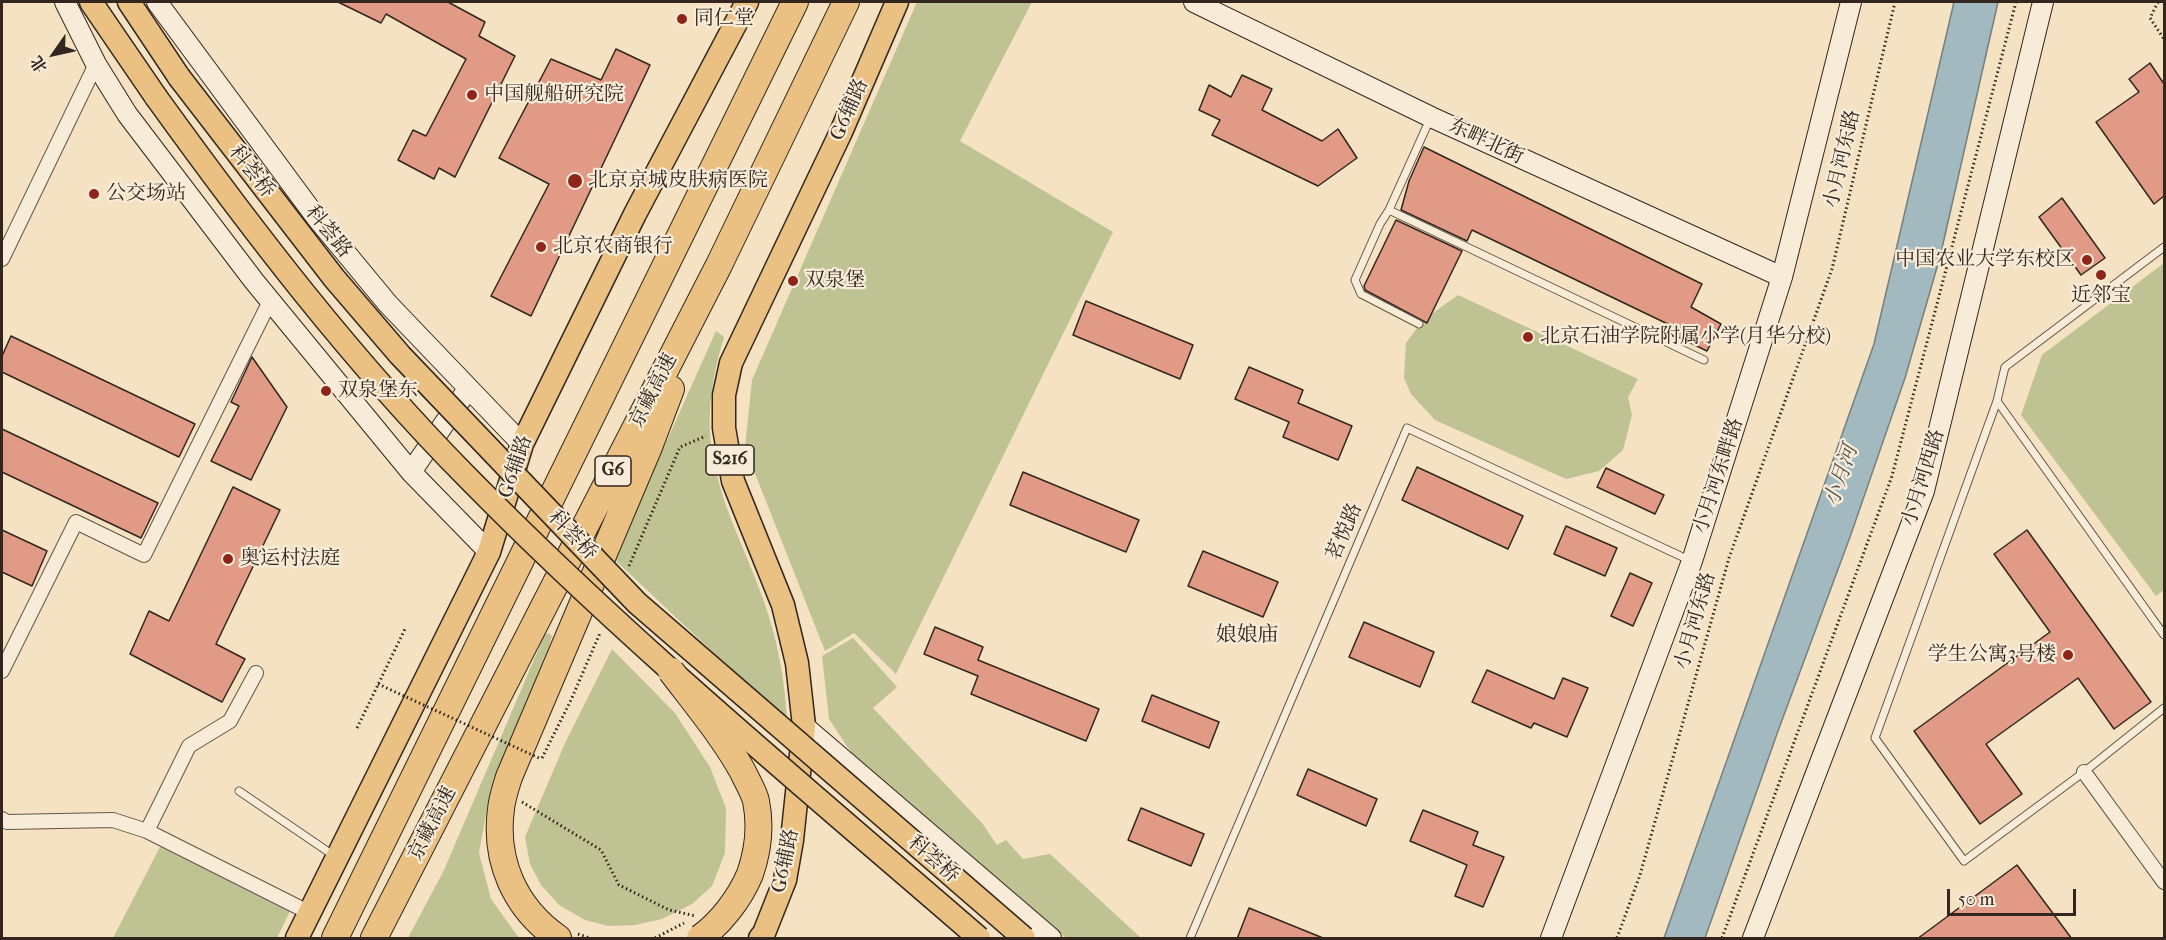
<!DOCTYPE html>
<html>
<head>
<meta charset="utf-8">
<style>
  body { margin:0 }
  #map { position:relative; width:2166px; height:940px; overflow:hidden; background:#f4e2c3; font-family:"IM FELL French Canon","Noto Serif SC",serif }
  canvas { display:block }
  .frame { position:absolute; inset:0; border:3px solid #32261e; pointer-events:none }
  .north { position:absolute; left:24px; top:24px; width:60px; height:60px; -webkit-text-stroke:4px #f8ecd8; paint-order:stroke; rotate:236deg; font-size:16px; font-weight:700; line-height:24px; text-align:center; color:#32261e }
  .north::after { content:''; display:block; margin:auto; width:21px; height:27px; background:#32261e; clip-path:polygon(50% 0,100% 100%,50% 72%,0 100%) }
  .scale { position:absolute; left:1947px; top:889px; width:129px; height:27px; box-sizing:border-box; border:3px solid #32261e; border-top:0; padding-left:8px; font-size:18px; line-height:21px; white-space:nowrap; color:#32261e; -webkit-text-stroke:4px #f8ecd8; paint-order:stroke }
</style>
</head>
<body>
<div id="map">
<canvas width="2166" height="940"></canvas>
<div class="frame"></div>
<div class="north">北</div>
<div class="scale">50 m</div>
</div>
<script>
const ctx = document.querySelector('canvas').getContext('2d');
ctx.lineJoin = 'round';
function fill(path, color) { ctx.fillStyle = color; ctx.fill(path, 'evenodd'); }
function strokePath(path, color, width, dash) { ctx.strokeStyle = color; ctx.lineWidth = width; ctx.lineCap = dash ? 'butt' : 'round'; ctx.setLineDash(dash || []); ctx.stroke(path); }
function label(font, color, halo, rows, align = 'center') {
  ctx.font = font + ' "IM FELL French Canon","Noto Serif SC",serif'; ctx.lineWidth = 4.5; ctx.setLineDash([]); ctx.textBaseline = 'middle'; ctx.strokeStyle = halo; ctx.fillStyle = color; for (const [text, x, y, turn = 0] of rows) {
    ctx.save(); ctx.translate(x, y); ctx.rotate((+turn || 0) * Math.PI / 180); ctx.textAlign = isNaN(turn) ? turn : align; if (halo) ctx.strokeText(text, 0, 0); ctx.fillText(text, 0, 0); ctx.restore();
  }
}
const green = new Path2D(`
  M917,2H1032L960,141L1113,232L896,674L854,633L825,651L745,448L752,380Z
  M2164,263V590L2156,596L2021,415L2042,355Z
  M1458,295L1638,379L1628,397L1632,415L1623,450L1599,471L1566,479L1435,420L1411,394L1404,378L1406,343L1422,321Z
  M716,331L724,337C713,374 706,411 712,450C719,502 745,548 762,596C777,637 785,678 787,722L614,559Z
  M549,633L552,636L549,646L490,792L479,853L491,899L519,938H408L444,870L545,634Z
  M853,638L897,687L873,708L982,823L997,845L1006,840L1023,859L1050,854L1141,938H1066L852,754L829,719L822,656Z
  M612,649L675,713L710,767L726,808L725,853L712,886L692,904L662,919L635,925L608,926L585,920L559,905L541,885L530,864L525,837L566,741Z
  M161,845L291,909L277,938H113Z`);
const water = new Path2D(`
  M1954,2H1998L1940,257L1905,378L1850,537L1778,731L1705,938H1664L1874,344Z`);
const building = new Path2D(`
  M338,2H448L485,22L479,36L515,56L455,177L439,168L434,179L398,160L413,130L426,136L466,59L386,14L381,23Z
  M616,49L650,65L531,316L491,296L549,184L499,158L551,59L601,80Z
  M2150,63L2164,84V196L2154,204L2096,122L2139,92L2129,79Z
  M1242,75L1272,89L1262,110L1322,141L1338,129L1357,158L1318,186L1212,135L1220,120L1199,110L1209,85L1231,97Z
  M1424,147L1702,284L1691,307L1721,324L1707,351L1670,333L1674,327L1472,230L1467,241L1401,210L1409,181Z
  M2062,198L2105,258L2081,275L2039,217Z
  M1396,220L1462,251L1427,323L1365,290L1364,286Z
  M1086,301L1193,345L1180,379L1073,335Z
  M11,336L195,424L179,457L2,372V356Z
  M252,357L287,407L251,480L211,461L239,406L231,402Z
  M1249,367L1303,390L1298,403L1352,426L1338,460L1283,437L1289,422L1235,399Z
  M2,429L158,503L141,538L2,472Z
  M1417,467L1523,516L1508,549L1402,500Z
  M1606,468L1664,495L1655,514L1597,487Z
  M1023,472L1139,520L1126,552L1010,505Z
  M233,487L280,510L216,644L245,659L222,702L130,654L149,611L169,621Z
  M1566,526L1617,548L1605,576L1554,554Z
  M2,530L47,551L32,586L2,572Z
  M2027,530L2151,702L2114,729L2078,678L1986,744L2022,794L1980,824L1914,731L2050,632L1994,554Z
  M1203,551L1278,582L1263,617L1188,586Z
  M1630,573L1652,583L1633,626L1611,616Z
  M1364,622L1434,652L1420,687L1349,657Z
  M935,627L983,647L978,660L1099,709L1086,741L971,694L978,676L924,654Z
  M1487,670L1554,699L1563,678L1588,688L1567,737L1534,723L1531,728L1472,702Z
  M1152,695L1219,722L1209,748L1142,721Z
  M1308,769L1377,799L1366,826L1297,795Z
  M1141,808L1204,834L1191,866L1128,840Z
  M1423,810L1478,832L1473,845L1504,857L1483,907L1455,896L1467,865L1410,841Z
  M2017,865L2072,939H1917Z
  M1249,908L1323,938V939H1237Z`);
const path = new Path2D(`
  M2158,2L2150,18L2164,39
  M629,566L680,447L706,436
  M357,728L405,629
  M542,758L571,700L600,633
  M522,802L601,850L619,885L669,910L696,916
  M578,934L590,938
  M655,938L684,923
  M1617,938L1640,875L1729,558L1832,269L1895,2
  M1722,938L1892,476L2016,2`);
const lane = new Path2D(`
  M1430,119L1389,210L1704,360
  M1389,210L1380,224L1355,280L1361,294L1419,324
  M2164,247L2005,367L1997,401L1875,738L1964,861L2084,772L2164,708
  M1997,401L2164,635
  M239,791L333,855
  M1190,938L1407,428L1689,560`);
const street = new Path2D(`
  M2,259L96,64
  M2,671L76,522L144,555L270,301
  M2084,772L2164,882
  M2,819L7,822L113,820L147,831L310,913
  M147,831L189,746L230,721L256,673`);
const secondary = new Path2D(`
  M65,2L96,64L127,114L254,281L411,472L489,552
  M157,2L316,217L388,304L522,444
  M1194,2L1431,117L1782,277
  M411,472L468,389
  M804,726L1051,938
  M1551,938L1692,561L1782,277L1851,2
  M1753,938L1924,491L2043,2`);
const primary = new Path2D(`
  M91,2L156,97
  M129,2L179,77
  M297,938L489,552L522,444L635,214L747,2
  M760,938L764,933L785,880L792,840L804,726L797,663L783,605L733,481L724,428V395L731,363L841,132L897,2`);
const highway = new Path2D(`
  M335,938L795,2
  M374,938L719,265L846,2
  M558,938C515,908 494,861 501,809C502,798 506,787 509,777L649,447L671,389`);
const pathBridge = new Path2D(`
  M378,684L541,759`);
const primaryBridge = new Path2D(`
  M179,77L334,278L400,355L637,603L1024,938
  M156,97C252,230 352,361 468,478C628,641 806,788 979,938`);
const highwayBridge = new Path2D(`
  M671,671C696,704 723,736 743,772C747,781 754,792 756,801C761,826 758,851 750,874C740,898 721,923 700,938`);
const markers = [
  [682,19,6,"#8f2418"],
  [472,95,6,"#8f2418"],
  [575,181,8,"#8f2418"],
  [94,194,6,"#8f2418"],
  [541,247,6,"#8f2418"],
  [2087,260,6,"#8f2418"],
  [2101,275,6,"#8f2418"],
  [793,281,6,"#8f2418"],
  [1528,337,6,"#8f2418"],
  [326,391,6,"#8f2418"],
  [228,559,6,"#8f2418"],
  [2068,655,6,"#8f2418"]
];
const shields = [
  [730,460,48],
  [613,471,36]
];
const shieldNames = [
  ["S216",730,460],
  ["G6",613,471]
];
const poiNames = [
  ["同仁堂",694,19],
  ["中国舰船研究院",484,95],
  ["北京京城皮肤病医院",588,181],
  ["公交场站",106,194],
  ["北京农商银行",553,247],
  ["中国农业大学东校区",2075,260,"right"],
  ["双泉堡",805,281],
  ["近邻宝",2101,296,"center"],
  ["北京石油学院附属小学(月华分校)",1540,337],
  ["双泉堡东",338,391],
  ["奥运村法庭",240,559],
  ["学生公寓3号楼",2056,655,"right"]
];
const streetNames = [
  ["G6辅路",850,110,-66],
  ["东畔北街",1486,142,25],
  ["小月河东路",1843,159,-77],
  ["科荟桥",251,172,52],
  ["科荟路",328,232,51],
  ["京藏高速",654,391,-63],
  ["G6辅路",516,467,-71],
  ["小月河东畔路",1719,476,-72],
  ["小月河西路",1924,478,-73],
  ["茗悦路",1345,532,-67],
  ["科荟桥",572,536,46],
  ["小月河东路",1696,621,-74],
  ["京藏高速",433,824,-63],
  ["科荟桥",933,860,41],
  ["G6辅路",786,861,-78]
];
const waterNames = [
  ["小月河",1842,476,-71]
];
const neighbourhoodNames = [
  ["娘娘庙",1247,636]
];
fill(green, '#bfc292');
fill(water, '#a2babf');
strokePath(water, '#757f7f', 1.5);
fill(building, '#e09a86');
strokePath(building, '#32261e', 1.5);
strokePath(lane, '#625547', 9);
strokePath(street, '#625547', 16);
strokePath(secondary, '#32261e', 22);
strokePath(primary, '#32261e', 25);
strokePath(highway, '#32261e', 28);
strokePath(path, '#32261e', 3, [1.5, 3]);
strokePath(lane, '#f8ecd8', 7);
strokePath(street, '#f8ecd8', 14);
strokePath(secondary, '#f8ecd8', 20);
strokePath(primary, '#eac182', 22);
strokePath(highway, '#eac182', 26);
strokePath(primaryBridge, '#32261e', 25, []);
strokePath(highwayBridge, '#32261e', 28, []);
strokePath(pathBridge, '#32261e', 3, [1.5, 3]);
strokePath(primaryBridge, '#eac182', 22);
strokePath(highwayBridge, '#eac182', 26);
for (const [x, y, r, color] of markers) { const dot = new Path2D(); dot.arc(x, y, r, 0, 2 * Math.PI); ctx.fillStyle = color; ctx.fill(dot); strokePath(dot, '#f8ecd8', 2); }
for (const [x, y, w] of shields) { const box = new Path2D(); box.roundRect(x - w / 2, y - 15, w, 30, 4.5); ctx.fillStyle = '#f8ecd8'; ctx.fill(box); strokePath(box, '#32261e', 1.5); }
label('bold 18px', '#32261e', null, shieldNames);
label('20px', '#32261e', '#f8ecd8', poiNames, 'left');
label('20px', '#32261e', '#f8ecd8', streetNames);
label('italic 21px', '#54524e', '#f8ecd8', waterNames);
label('21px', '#32261e', '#f8ecd8', neighbourhoodNames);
</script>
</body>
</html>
